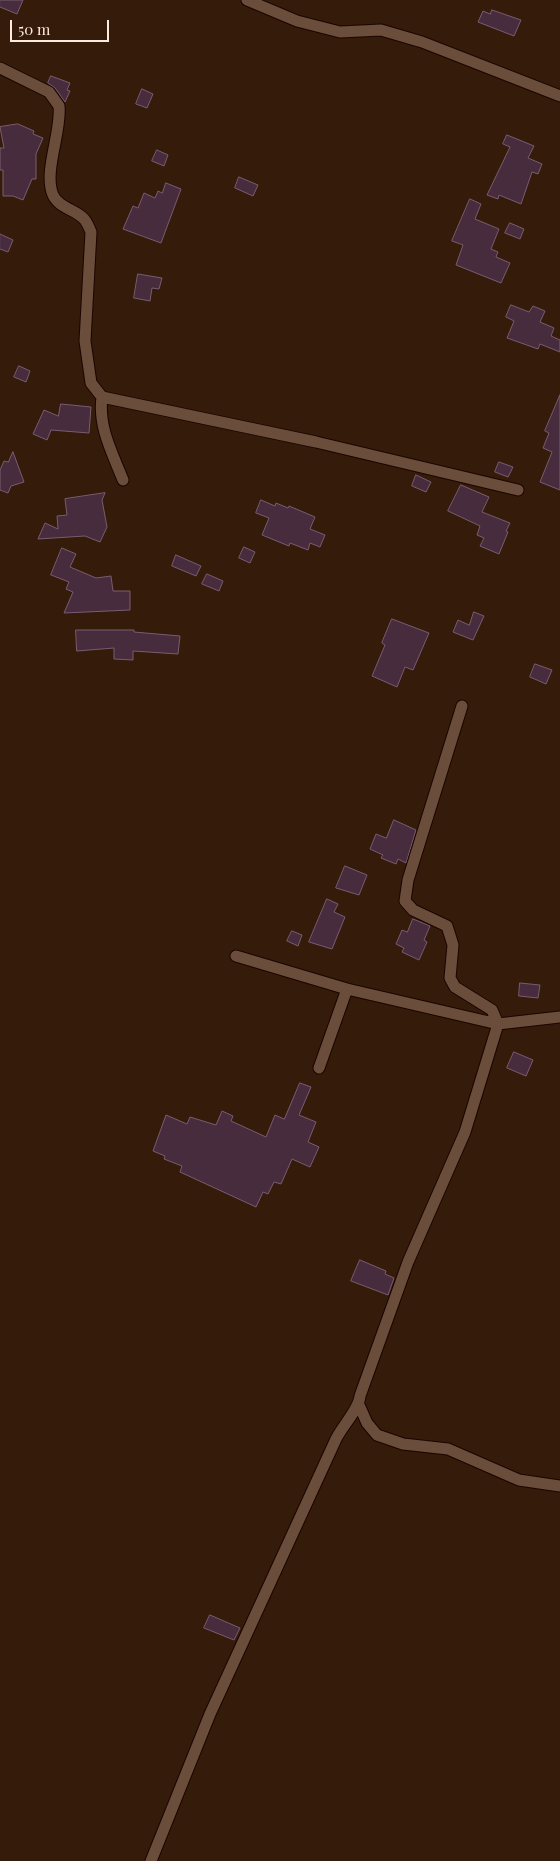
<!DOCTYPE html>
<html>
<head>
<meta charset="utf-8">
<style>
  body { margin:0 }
  #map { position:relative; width:560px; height:1861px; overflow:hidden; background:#351b0a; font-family:"Playfair Display",serif }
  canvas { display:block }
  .scale { position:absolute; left:10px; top:20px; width:99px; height:22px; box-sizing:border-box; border:2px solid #fdebe0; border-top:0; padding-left:6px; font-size:15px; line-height:18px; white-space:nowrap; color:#fdebe0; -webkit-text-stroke:4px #351b0a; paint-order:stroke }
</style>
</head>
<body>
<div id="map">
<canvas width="560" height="1861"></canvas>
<div class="scale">50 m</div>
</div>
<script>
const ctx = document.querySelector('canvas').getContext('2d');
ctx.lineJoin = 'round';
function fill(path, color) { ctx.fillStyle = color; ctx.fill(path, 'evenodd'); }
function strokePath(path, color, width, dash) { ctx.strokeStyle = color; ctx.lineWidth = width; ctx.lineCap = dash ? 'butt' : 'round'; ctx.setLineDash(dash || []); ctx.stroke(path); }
const building = new Path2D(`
  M0,0H23L17,14L0,7Z
  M492,10L521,20L514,36L478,22L483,11L490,14Z
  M51,76L70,83L67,90L70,91L65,102L55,88L48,83Z
  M142,89L153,94L147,108L136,104Z
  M18,124L34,131L33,134L43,138L36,154V179H32L23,200L13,196H3V170H0V148H4L0,127Z
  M507,135L534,146L528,158L542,164L538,174L532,172L521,204L499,195L498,199L487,195L510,147L503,144Z
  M157,150L168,155L164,166L152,161Z
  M239,177L258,185L253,196L235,188Z
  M166,183L181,189L161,243L123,229L133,206L138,208L144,193L155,198L158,191L162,193Z
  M470,199L481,204L475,219L499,229L491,249L498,252L496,257L510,263L501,283L456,265L463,245L452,241Z
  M510,223L524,229L520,239L505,233Z
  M0,234L13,240L8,252L0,249Z
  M138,274L162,278L159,289L152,288L150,301L134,298Z
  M511,305L529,312L533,306L545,311L540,322L554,328L551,336L560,340V352L540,344L538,349L507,338L514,321L506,317Z
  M19,366L30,371L26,382L14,377Z
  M560,395V490L540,482L552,452L543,448L549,433L545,431Z
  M61,404L91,407L89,433L51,430L47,440L33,434L44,410L58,416Z
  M13,452L24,482L11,486L8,493L0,490V470L4,461L8,462Z
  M499,462L513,467L508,477L495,472Z
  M416,475L431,482L426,492L412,486Z
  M461,485L489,497L482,512L510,523L506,531L508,532L499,554L480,546L484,538L477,535L480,526L448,511Z
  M105,493L102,500L107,527L100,542L85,536L38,539L45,523L58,529L57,516L67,515L65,499Z
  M261,500L275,506L276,503L288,508L289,506L315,517L310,529L325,535L320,547L310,543L308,550L290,543L289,546L262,535L269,518L256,513Z
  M244,547L255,552L250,563L239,558Z
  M62,548L76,554L70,567L96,578L111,576L113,591H130V610L64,613L73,592L66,589L69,582L51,575Z
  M176,555L201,566L196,576L172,566Z
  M207,574L223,581L219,591L202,584Z
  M474,612L484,616L473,640L453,632L458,620L469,625Z
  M392,619L429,633L413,670L405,667L397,687L372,676L385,645L382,643Z
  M76,630H134V632L180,636L178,654L133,651V660L114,659V648L77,651Z
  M535,664L552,670L546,684L530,677Z
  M394,820L416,830L406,863L398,859L396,864L381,858L383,855L370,849L376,834L386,838Z
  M345,866L367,875L359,895L336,888Z
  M327,899L338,904L334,912L345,917L332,949L309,942Z
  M413,919L430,926L424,940L427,942L419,960L402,952L404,948L396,944L402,930L407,932Z
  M292,931L302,935L298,946L287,941Z
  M520,983L540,985L538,998L519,996Z
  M514,1052L533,1060L526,1076L507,1068Z
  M300,1083L311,1087L299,1115L316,1122L308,1142L319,1147L310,1167L292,1159L281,1184L274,1182L268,1194L263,1192L256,1207L180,1172L182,1166L164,1159L165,1156L153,1151L166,1115L187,1124L190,1117L216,1125L222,1111L233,1116L231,1121L266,1137L275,1115L284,1119Z
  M360,1260L386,1271L385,1274L394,1278L388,1295L351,1281Z
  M210,1615L240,1628L234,1640L204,1628Z`);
const minor = new Path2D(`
  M247,0L297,21L340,32L381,30L422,42L560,96
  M0,68L49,92L59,106C62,131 43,172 53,195C59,208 74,209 83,218C87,221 89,228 91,232L85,341L91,383L102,397L316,442L518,490
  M102,397C98,427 112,452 123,480
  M236,956L347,989L498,1024L560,1017
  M319,1068L347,989
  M359,1405L367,1423L377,1435L403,1444L448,1449L519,1480L560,1486
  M151,1861L210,1714L336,1439C343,1425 359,1409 360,1396L408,1262L465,1132L498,1024L492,1010L455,987L450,978L453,945L447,926L413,910L405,901L408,880L462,706`);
fill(building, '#472c3e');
strokePath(building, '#7a5c70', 1);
strokePath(minor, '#1b0500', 13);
strokePath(minor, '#6a4d3b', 11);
</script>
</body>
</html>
